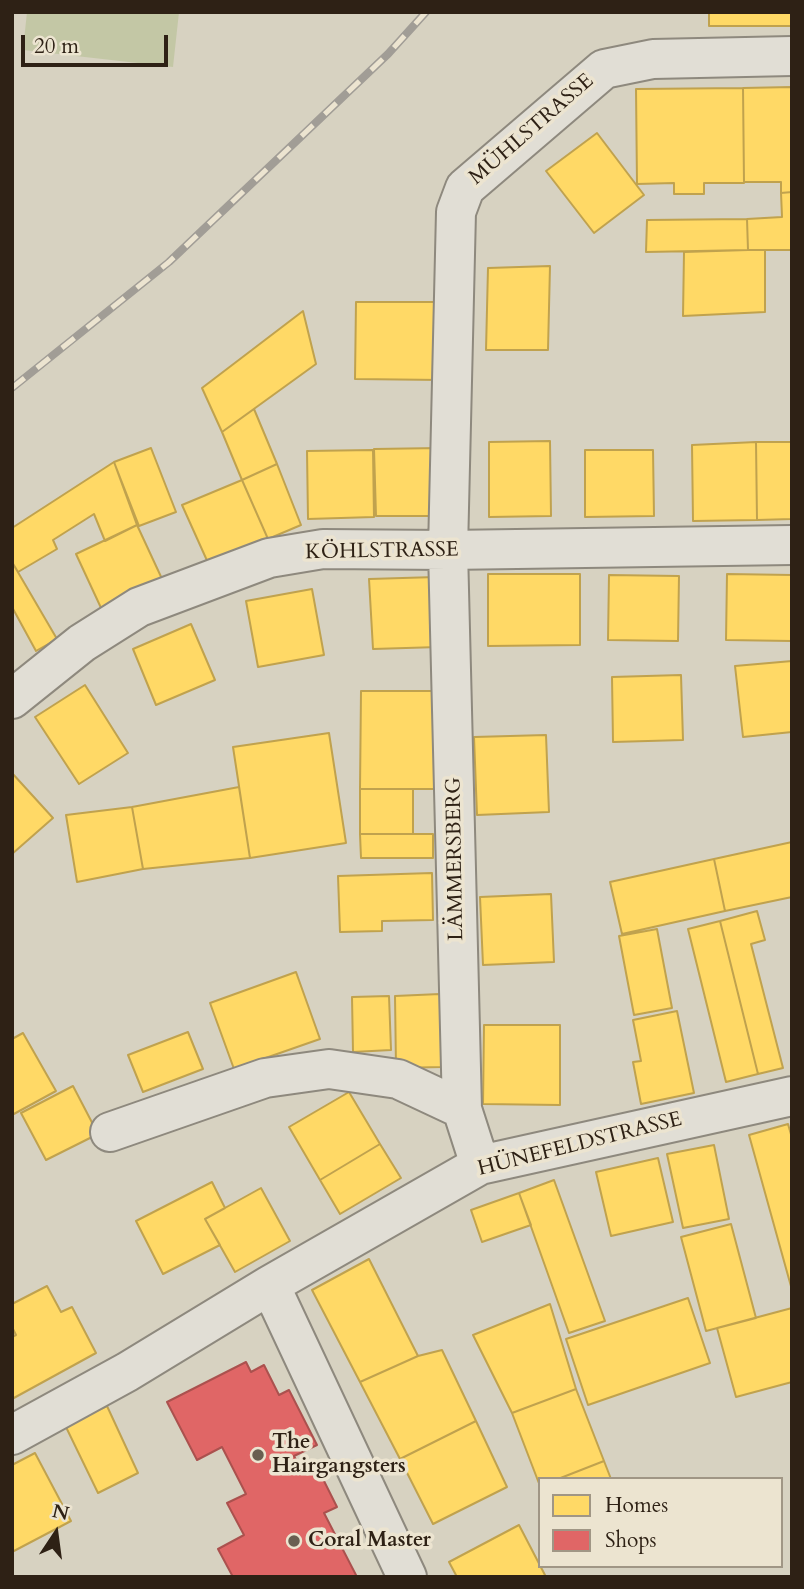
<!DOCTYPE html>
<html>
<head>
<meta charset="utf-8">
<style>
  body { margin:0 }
  #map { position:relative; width:804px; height:1589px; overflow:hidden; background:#d7d2c1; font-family:Cardo,serif }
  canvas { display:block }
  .frame { position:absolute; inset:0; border:14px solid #2e2115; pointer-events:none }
  .legend { position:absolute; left:538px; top:1477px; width:245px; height:91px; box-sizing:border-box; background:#ece4d0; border:2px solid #a09685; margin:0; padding:9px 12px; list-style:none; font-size:21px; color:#2e2115 }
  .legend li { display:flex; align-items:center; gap:14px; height:35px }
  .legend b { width:35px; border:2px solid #a09685 }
  .north { position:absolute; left:21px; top:1498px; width:70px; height:70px; -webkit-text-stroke:5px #ece4d0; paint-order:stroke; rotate:13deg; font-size:19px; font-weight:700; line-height:28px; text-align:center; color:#2e2115 }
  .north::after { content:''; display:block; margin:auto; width:24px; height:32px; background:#2e2115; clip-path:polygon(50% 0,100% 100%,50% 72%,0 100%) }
  .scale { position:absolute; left:21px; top:35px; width:147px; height:32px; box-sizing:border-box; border:4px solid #2e2115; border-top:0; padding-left:9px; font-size:21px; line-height:24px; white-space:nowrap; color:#2e2115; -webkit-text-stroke:5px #ece4d0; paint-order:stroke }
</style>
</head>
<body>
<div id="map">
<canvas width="804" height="1589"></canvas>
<div class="frame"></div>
<ul class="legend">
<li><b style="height:19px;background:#ffd966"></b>Homes</li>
<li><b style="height:19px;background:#e06666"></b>Shops</li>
</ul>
<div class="north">N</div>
<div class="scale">20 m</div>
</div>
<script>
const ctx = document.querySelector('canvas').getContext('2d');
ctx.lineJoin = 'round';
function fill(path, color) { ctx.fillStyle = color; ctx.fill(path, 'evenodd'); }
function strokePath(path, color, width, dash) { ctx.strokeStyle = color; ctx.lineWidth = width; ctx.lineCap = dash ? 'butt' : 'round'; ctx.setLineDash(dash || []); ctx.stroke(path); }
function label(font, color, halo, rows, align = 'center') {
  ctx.font = font + ' Cardo,serif'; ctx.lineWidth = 7; ctx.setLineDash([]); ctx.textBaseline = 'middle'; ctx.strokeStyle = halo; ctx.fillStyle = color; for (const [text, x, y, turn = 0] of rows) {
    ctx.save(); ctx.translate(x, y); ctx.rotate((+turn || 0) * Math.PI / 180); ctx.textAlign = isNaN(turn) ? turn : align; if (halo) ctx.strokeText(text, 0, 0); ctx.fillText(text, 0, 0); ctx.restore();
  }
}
const green = new Path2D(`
  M27,12H179L173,67L23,50Z`);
const homes = new Path2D(`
  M709,12H792V26H709Z
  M792,87V192L781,193V182H744L743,88Z
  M743,88L744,183H704V194H674V183L637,184L636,89Z
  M597,133L644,195L594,233L546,171Z
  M792,192V250H748L747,219L782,217L781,193Z
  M747,219L748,250L646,252L647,220Z
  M748,250H765V312L683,316L684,252Z
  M550,266L548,350H486L488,268Z
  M356,302H442L441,380L355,379Z
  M303,311L316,364L222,432L202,388Z
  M254,409L277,464L242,480L222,432Z
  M550,441L551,516L489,517V442Z
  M756,442L757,520L693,521L692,445Z
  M756,442H792V519L757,520Z
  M151,448L176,512L139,526L114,462Z
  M440,448L441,516H376L374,449Z
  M373,450L374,517L308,519L307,451Z
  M585,450H653L654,516L585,517Z
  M114,462L137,525L105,541L94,514L53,540L57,549L18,572L12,562V528Z
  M277,464L301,525L268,539L242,480Z
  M242,480L268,539L209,565L182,505Z
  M137,525L163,581L102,610L76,554Z
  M12,562L57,639L36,651L12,607Z
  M488,574H580V645L488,646Z
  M727,574L792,575V641L726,640Z
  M609,575L679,576L678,641L608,640Z
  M436,577L439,647L373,649L369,579Z
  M312,589L324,655L258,667L246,601Z
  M191,624L215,680L156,705L133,649Z
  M792,661V732L743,737L735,666Z
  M681,675L683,740L613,742L612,677Z
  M85,685L128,753L79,784L35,717Z
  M361,691H434V789H360Z
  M329,733L346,843L250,858L233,747Z
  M546,735L549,812L477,815L474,737Z
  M12,773L53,818L12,854Z
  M239,787L250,858L143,869L132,807Z
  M360,789H413V834H360Z
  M132,807L143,869L77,882L66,815Z
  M360,834H433V858H361Z
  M792,842V897L725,911L714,859Z
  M714,859L725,911L622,934L610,882Z
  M432,873L433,920L382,921V931L340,932L338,876Z
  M551,894L554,962L483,965L480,897Z
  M757,911L765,940L751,944L783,1068L758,1074L720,921Z
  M720,921L758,1074L726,1082L688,929Z
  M657,929L672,1008L634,1015L619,936Z
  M296,972L320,1039L234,1069L210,1003Z
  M440,994L442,1067L396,1068L395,996Z
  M389,996L391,1050L353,1052L352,997Z
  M677,1011L694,1093L641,1104L633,1062L641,1061L633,1020Z
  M484,1025H560V1105L483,1104Z
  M188,1032L203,1069L143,1092L128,1055Z
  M23,1033L56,1091L12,1115V1039Z
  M73,1086L98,1134L46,1160L21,1113Z
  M349,1092L380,1144L320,1180L289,1127Z
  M788,1124L792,1138V1290L749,1135Z
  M380,1144L401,1178L340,1214L320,1180Z
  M714,1145L729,1219L683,1228L667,1154Z
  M658,1158L673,1222L611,1236L596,1172Z
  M554,1180L605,1321L569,1333L519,1193Z
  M212,1182L225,1208L205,1219L220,1245L163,1274L136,1221Z
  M261,1188L290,1241L235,1272L205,1219Z
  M519,1193L531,1225L482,1242L471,1210Z
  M731,1224L756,1318L706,1331L681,1237Z
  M369,1259L418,1356L360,1382L312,1290Z
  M47,1286L61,1312L72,1307L96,1353L12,1399V1337L16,1335L12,1327V1304Z
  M688,1298L710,1363L588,1405L566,1339Z
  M550,1304L576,1389L512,1413L473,1335Z
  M792,1308V1382L736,1397L717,1328Z
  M442,1350L476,1421L400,1459L360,1382L418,1356Z
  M576,1389L604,1461L558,1479H540V1486L512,1413Z
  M107,1406L138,1473L98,1493L65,1425Z
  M476,1421L507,1487L433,1524L400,1459Z
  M35,1453L71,1521L12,1552V1465Z
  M604,1461L611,1479H558Z
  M519,1525L546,1577H457L449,1562Z`);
const shops = new Path2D(`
  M246,1362L251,1372L264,1365L279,1395L289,1390L317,1445L294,1456L303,1474L317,1467L337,1507L324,1513L357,1577H233L218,1549L244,1535L227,1503L246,1494L222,1447L197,1460L167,1402Z`);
const minor = new Path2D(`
  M12,699L82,643L139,607L269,558L323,549L448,550L792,545
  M110,1132L265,1078L329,1069L398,1079L462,1109
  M480,1165L462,1109L448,550L456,212L465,188L604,69L653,59L792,56
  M270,1285L407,1577
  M12,1435L127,1372L270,1285L480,1165L792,1096`);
const rail = new Path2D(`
  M12,388L169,262L388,54L426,12`);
const markers = [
  [258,1455,7,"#695f51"],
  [294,1541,7,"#695f51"]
];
const streetNames = [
  ["MÜHLSTRASSE",532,130,-41],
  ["KÖHLSTRASSE",382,552,-1],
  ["LÄMMERSBERG",456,859,-91],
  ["HÜNEFELDSTRASSE",580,1145,-14]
];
const poiNames = [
  ["The",272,1443],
  ["Hairgangsters",272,1467],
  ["Coral Master",308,1541]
];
fill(green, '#c3c7a5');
fill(homes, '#ffd966');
strokePath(homes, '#c0a24e', 2);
fill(shops, '#e06666');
strokePath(shops, '#ab514e', 2);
strokePath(minor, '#8e897e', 42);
strokePath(minor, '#e1ded5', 38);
strokePath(rail, '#a19d96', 8);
strokePath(rail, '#ece4d0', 5, [16]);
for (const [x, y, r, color] of markers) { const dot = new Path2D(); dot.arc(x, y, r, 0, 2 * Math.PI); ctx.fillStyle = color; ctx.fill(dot); strokePath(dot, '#ece4d0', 2.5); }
label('21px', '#2e2115', '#ece4d0', streetNames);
label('bold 21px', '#2e2115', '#ece4d0', poiNames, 'left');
</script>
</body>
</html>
